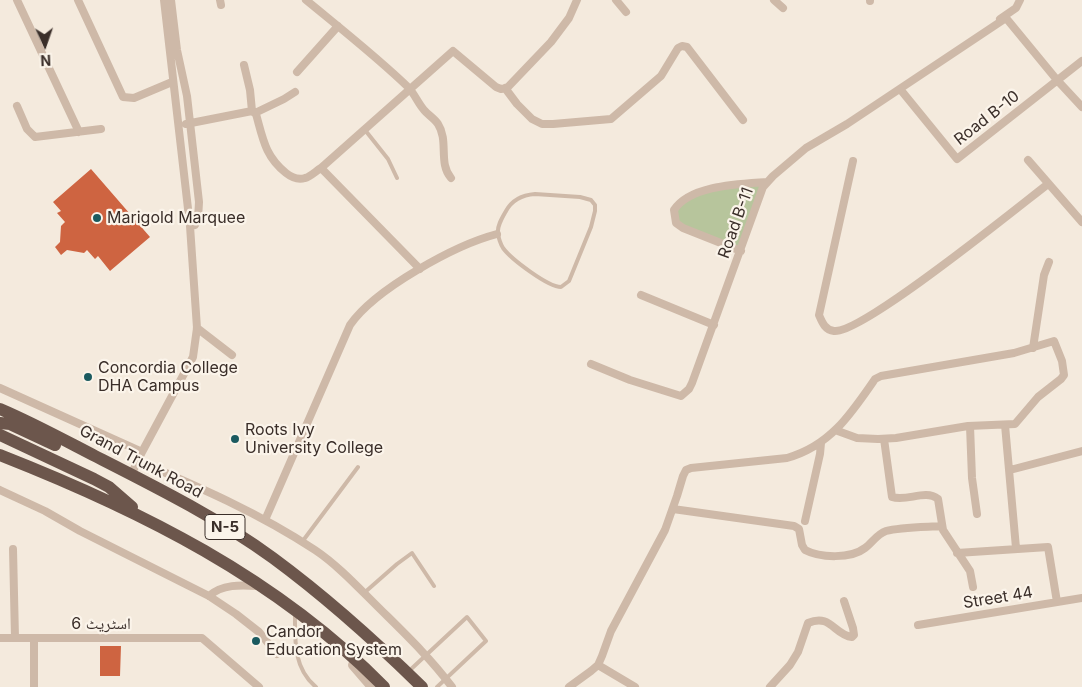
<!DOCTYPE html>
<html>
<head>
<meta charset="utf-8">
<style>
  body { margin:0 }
  #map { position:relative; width:1082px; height:687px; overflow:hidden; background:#f4eadd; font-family:Inter,sans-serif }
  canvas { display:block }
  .north { position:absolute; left:20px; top:20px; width:50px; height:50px; -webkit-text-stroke:4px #fbf4ea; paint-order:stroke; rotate:177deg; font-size:14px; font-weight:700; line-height:20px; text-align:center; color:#3a2e29 }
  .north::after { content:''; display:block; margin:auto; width:18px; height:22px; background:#3a2e29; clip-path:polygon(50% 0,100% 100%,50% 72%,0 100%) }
</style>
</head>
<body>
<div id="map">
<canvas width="1082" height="687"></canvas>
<div class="north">N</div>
</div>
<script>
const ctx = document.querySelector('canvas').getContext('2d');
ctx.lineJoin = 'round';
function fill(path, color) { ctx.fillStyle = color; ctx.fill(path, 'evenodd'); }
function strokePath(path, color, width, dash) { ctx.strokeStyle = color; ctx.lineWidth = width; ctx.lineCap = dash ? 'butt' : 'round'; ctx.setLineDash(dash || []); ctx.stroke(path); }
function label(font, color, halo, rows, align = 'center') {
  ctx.font = font + ' Inter,"Noto Naskh Arabic",sans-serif'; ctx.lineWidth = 4.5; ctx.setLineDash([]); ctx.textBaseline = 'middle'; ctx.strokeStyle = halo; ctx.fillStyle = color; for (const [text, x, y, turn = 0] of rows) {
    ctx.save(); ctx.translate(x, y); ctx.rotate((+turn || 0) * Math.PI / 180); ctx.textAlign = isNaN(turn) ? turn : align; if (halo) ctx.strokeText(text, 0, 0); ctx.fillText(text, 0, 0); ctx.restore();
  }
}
const green = new Path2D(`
  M766,183L740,248L684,226L677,221C677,217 675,212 676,209C681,192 749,185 766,183Z`);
const building = new Path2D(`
  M91,169L150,237L110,271L98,256L95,259L87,250L84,253L67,250L61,255L55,247L60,242L61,226L65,222L57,213L61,211L53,202Z
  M100,646H121L120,676H100Z`);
const service = new Path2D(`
  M365,130L388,159L397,178
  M535,194L580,197L591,200L595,205V211L591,227L569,281L561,287C548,287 511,259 503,248C501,245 498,237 498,233C497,226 502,218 506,211C512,200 522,195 535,194Z
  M302,542L358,467
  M364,593L397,564L412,553L434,586
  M295,613C295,640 293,668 316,687
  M409,671L467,617L486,641L437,687`);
const minor = new Path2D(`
  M17,0L79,132
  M78,0L123,97L134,98L172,82
  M171,0L177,50L187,96L199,202L198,219L195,225L190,226
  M220,0L221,5
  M306,0C340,28 377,57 409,88C415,95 418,103 424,110C428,115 434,118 438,124C449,141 438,163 451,178
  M616,0L626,12
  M774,0L783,8
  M870,0V1
  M1000,19L1016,8L1020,0
  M244,65L250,90L252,111L256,114C263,139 265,156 286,173C291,177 298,180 305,178C310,177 316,171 321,168L453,51L496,87L501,89L507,88L551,42L569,18L577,0
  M297,72L338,26
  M505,88L517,104L532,119L542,124H553L611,119L661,76L678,48L682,46L687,47L743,120
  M900,89L957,159L1082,61
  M17,106L27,129L35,137L101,129
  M255,113L284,99L295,92
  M186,124L252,111
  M1028,160L1082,222
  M853,161L819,315C822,322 825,330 834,331C861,335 1018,207 1048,184
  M321,168L420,269
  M741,251L683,228L676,223L674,210C690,185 740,184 767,182
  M641,295L714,325
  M197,328L232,355
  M1033,348L1044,275L1049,262
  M591,364L630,380L681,396L689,389L692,383L763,187L773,176L806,148L847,124L1006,18L1057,80L1082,107
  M0,388L142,452
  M1005,425L1016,548
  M970,426L972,478L977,514
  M884,439L892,497C907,502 925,489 938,499L943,530L970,571L973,587
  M138,461C199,487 259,513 315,550C336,564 356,585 374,603C401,630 429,656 452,687
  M1010,470L1082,451
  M131,475L142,452L193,357L197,328L190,226L164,0
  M0,490L45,511L80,531L209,596L236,614L259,632L277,654
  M673,509L794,526L799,529L802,545L805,550C820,558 851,559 865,548C872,543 877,534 886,531C900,527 926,527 941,526
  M265,520L350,325C375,289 455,245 497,234
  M805,521L820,454L821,443
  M13,549L15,638
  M957,553L1048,547L1057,602
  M209,596C222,584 241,585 257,586
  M918,625L1082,598
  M0,638H202L259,687
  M598,665L635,687
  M34,687V638
  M569,687L591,671L598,665L602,656L611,631L665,530L677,496L683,476L686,470L691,468L787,458C830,446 851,414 875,379L881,376L1014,353L1054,341L1062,361L1064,375L1061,379L1038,397L1015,424L968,426L896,438L878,439L857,438L835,430
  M770,687L790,665L798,652L808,623C831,613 834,635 852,637L854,635L853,628L844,601`);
const tertiary = new Path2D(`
  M353,665L372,687`);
const trunk = new Path2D(`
  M0,409C33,423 64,440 95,456C156,487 218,518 273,558C326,597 375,641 422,687
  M0,423L10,424L55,445
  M0,435L94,479L109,487L132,507
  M0,455C140,510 277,578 384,687`);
const markers = [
  [97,218,5,"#1b5a5f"],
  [88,377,5,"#1b5a5f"],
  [235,439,5,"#1b5a5f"],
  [256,641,5,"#1b5a5f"]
];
const shields = [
  [225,527,40]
];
const shieldNames = [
  ["N-5",225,527]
];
const streetNames = [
  ["Road B-10",987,118,-38],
  ["Road B-11",736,223,-70],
  ["Grand Trunk Road",141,462,28],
  ["Street 44",998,598,-9],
  ["اسٹریٹ 6",101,624]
];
const poiNames = [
  ["Marigold Marquee",107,218],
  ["Concordia College",98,368],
  ["DHA Campus",98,386],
  ["Roots Ivy",245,430],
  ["University College",245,448],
  ["Candor",266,632],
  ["Education System",266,650]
];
fill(green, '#b7c59c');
fill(building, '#ce6441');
strokePath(service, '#ceb9a8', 4);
strokePath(minor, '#ceb9a8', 8);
strokePath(tertiary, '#ceb9a8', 10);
strokePath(trunk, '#6c564c', 12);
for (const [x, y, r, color] of markers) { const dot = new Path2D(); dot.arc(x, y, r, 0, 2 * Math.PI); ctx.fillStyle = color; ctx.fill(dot); strokePath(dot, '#fbf4ea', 2); }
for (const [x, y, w] of shields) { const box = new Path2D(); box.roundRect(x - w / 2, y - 12.5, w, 25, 4); ctx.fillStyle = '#fbf4ea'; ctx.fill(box); strokePath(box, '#3a2e29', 1); }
label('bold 15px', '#3a2e29', null, shieldNames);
label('16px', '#3a2e29', '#fbf4ea', streetNames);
label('16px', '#3a2e29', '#fbf4ea', poiNames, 'left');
</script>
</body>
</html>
